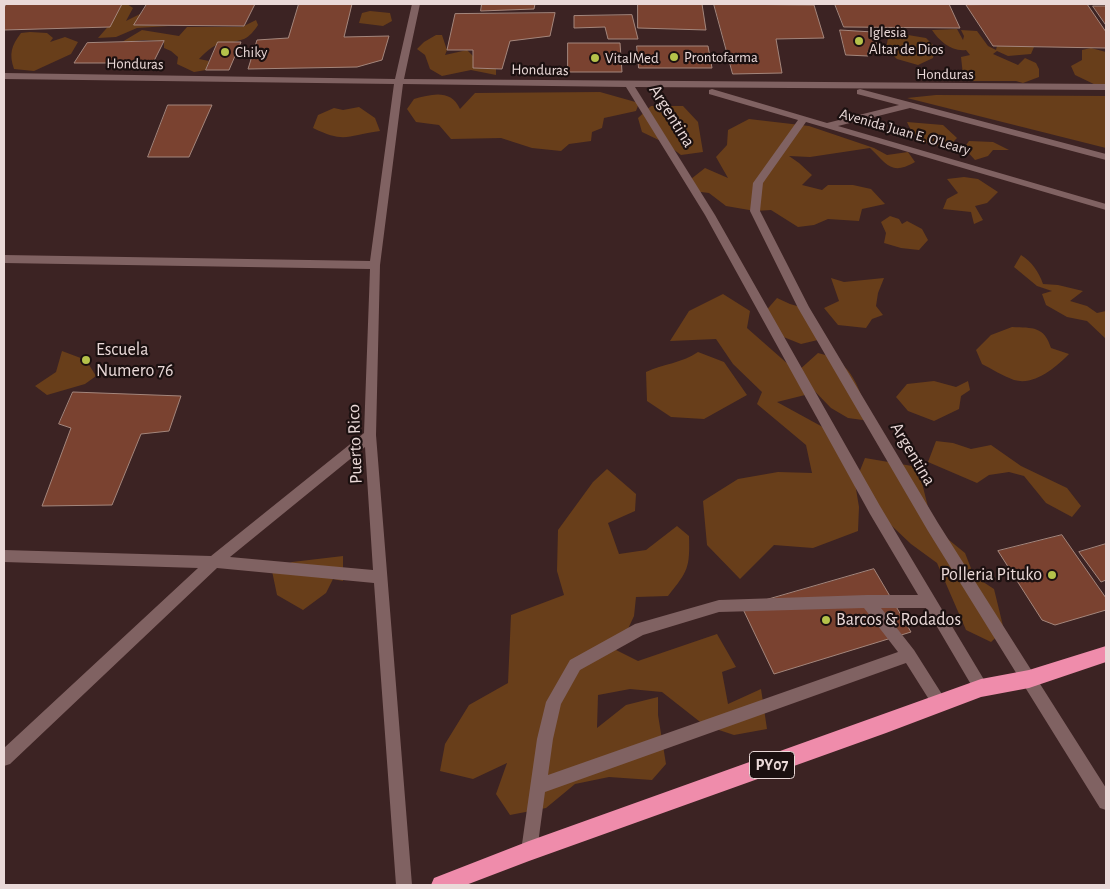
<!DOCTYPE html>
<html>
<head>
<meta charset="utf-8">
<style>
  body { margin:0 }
  #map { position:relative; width:1110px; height:889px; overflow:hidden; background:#3c2323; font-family:"Alegreya Sans",sans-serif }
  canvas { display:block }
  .frame { position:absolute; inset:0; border:5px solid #ead9d8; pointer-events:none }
</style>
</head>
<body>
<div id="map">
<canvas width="1110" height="889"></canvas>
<div class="frame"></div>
</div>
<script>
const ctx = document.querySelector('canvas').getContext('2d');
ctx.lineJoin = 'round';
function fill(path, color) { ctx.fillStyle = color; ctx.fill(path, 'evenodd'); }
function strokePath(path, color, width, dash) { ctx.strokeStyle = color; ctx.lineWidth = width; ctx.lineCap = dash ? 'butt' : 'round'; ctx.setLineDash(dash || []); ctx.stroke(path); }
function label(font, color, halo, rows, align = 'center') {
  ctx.font = font + ' "Alegreya Sans",sans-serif'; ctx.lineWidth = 4.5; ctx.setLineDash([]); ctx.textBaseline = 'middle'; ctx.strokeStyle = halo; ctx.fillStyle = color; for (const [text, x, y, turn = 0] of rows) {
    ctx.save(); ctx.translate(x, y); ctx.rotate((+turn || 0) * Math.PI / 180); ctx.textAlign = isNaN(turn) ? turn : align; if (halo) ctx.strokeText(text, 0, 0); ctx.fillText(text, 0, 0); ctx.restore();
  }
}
const green = new Path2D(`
  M122,4H127L133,8L126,21L142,13L135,25L169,26L137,28L116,37L98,38L112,22Z
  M370,11L390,13L392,21L383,26L359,23L362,13Z
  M256,20L258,25C255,30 249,37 244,39C221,47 220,37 199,59L209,61L206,70L194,72L177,64L178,57L171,51L164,48V41L144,40L122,42L142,30L179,36L187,27H242Z
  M957,29L963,40L964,36L961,30L977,31L988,46L996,50L997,46L1003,44L1014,43L1034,47L1031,54L1008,56L997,51L993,54L1018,65L1025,58L1036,63L1039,69V77L1023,83L1016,81H973L963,75L961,57L970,55L966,50C952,52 939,41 932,30Z
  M30,32L47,33L53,38L50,42L65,37L78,42L71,54L34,71L14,69C9,54 11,46 21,33Z
  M436,35H442L447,50L445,55L467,50L473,56V68L496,69V75L471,70L442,76L430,69L425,55L417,49L424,42Z
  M908,35L926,38L935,47L933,58L918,65L897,59L886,49L888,38Z
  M1091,48L1106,52V86L1100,87L1075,75L1071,66L1082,60V50Z
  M600,92L639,103L636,111L604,118L602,128L592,132L591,141L569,144L561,151L532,148L501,138L451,139L439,125L416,122L407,109L414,99C432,94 451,89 460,109L475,93Z
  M936,95L1106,96V148L907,98Z
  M651,106H683L698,122L703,152L681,155L665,143L642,132L638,118Z
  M359,107L375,118L380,131C347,135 346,144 313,128L318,115L334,108L343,110Z
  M749,119L809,126L874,148L887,155L908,152L915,162C891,176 887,164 870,148L810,157L789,156L799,163L812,175L802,185L822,190L828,185H853L871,189L885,204L862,209L859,221L828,219L814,225L798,227L771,210L755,211L726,206L709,193L693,191L691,179L705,168L728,178L716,157L727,145L728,130Z
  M907,122L943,125L957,138L948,147C927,144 916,143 907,122Z
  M969,141L993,142L1009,150H993L988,156L975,160L964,148Z
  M964,177L978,179L998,192L987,203L975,206L983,220L974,224L971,212L943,209L947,199L958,193L947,179Z
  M890,216L899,219L902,224L907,221L922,229L928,240L919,250L901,248L884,243L886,233L881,222Z
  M1021,255C1032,262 1039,272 1043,284L1058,285L1083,291L1070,301L1087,306L1097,313L1106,311V339L1087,321L1067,317L1046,305L1042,294L1052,291L1037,286L1014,267Z
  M831,278L844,282L884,278L878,293L876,306L883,315L872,319L866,328L838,325L824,308L839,301Z
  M723,294L750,311L747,328L797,372L818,353C854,361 859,390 870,421L848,418L831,408L799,375L809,394L777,402L830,431L853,471L859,507L858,531L813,548L774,545L740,579L707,545L703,501L738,479L778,472L812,473L806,445L757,404L762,392L733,364L716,339L670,341L689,311Z
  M777,298L790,304L804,308L822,339L801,344L776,334L764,313Z
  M1012,327C1033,328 1044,326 1051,348L1069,354C1056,367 1035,386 1014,380C1003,376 992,369 982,364L976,350L991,335Z
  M62,351L86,360L96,376L85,384L47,395L35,386L56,372Z
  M698,352L724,362L747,395L704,419L671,417L647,401L646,372C663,364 682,363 698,352Z
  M934,381L956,387L968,381L970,390L961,396L959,409L934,421L908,411L896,397L907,384Z
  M936,441L953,443L971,449L991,445L1021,466L1067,488L1081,506L1072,517L1046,503L1024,476L1009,472L989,475L977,483L928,462Z
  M865,458L912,466L919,471L933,527L965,553L974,576L994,589L1004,630L991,642L966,630L937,563L911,544L875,510L857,478Z
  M607,469L636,494L635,511L608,523L619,554L646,550L677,526L689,536C690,568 688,571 668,596L636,597L634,616L621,644L606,645L638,661L717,634L736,667L722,672L728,704L761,689L767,729L734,735L704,725L662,692L630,689L598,695L597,728L626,705L658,697V715L666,764L652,780L609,777L575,784L546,808L510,815L496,794L507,763L473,779L440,771L445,744L469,705L508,683L511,615L564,595L557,571L558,530L593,482Z
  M343,556V581L333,579L326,593L303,610L277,595L272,571L292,562Z`);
const building = new Path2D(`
  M7,4H122L110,27L4,30V8Z
  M147,4H255L244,26L134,25Z
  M299,4H352L344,37L389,36L382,60L357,67L248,69L257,40L288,38Z
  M482,4H535L534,9L481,11Z
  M638,4H702L706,30L638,28Z
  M714,4L814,5L824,38L776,39L782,73L733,74Z
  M835,4H949L960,28L844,27Z
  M1087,4L1106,32V48L993,46L966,5Z
  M1093,6H1106V25Z
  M555,13L550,36L510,41L502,69L473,68V50H447L455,14Z
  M632,15L638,39H608L605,27L574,28V16Z
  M840,30L873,32L879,52L868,51V56L846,55Z
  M164,41L153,63H74L87,43Z
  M218,42H241L229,70H206Z
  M568,43H620L622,72H568Z
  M637,46H708L712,68H639Z
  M168,105H212L189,157H148Z
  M73,392L181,396L169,431L141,434L112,505L42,506L71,428L59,424Z
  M1062,535L1106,598V610L1055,625L1042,620L998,551Z
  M1106,544V580L1101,582L1079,552Z
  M874,569L911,632L774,674L742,607Z`);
const minor = new Path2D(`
  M412,4H420L404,79L1106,84V90L635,87L715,215L880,506L986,683L988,688L986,693L981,695L976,693L926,608H881L914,650L945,699L948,704L945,709L940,711L935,709L906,663L545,792L537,851L535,857L529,859L523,857L521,851L537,739L546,702L570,660L635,624L719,600L867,595H918L870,514L705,215L626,87L403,84L380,265L376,435L412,885H396L374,583L217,568L10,764L4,766V748L198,568L4,562V550L211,556L364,433L370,269L4,263V255L370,261L394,84L4,79V73L395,79ZM365,447L373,570L230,557ZM864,608L898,652L548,775L553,739L561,704L580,670L643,635L719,612Z
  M712,89L827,123L899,105L857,94V90L860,89L1106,154V160L910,108L838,126L1106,204V210L806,122L763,183L760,211L809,307L938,523L1106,788V810L1100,808L928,531L798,308L750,211L753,183L798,120L709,94V90Z`);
const highway = new Path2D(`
  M1106,646V662L1029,688L981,697L886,733L529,861L466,885H431L434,878L529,841L981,679L1029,670Z`);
const markers = [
  [859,41,5,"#b5c24a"],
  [225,52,5,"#b5c24a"],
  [674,57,5,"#b5c24a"],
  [595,58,5,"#b5c24a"],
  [86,360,5,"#b5c24a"],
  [1052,575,5,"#b5c24a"],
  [826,620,5,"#b5c24a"]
];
const farPoinames = [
  ["Iglesia",869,32],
  ["Altar de Dios",869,49],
  ["Chiky",235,52],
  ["Prontofarma",684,57],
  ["VitalMed",605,58]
];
const farStreetnames = [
  ["Honduras",135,64,1],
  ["Honduras",540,70,1],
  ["Honduras",945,74],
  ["Avenida Juan E. O'Leary",905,132,16]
];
const shields = [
  [772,765,45]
];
const shieldNames = [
  ["PY07",772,765]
];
const streetNames = [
  ["Argentina",672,116,58],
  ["Puerto Rico",355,444,-92],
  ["Argentina",913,454,59]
];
const poiNames = [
  ["Escuela",96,350],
  ["Numero 76",96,371],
  ["Polleria Pituko",1042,575,"right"],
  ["Barcos & Rodados",836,620]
];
fill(green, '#683e1a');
fill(building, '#7a4230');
strokePath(building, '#a4867c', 1);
fill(minor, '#806262');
fill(highway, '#ef8cab');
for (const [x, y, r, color] of markers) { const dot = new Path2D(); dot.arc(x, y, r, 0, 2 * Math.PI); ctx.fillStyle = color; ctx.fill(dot); strokePath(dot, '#1b1010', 2); }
label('15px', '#ead9d8', '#1b1010', farPoinames, 'left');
label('15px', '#ead9d8', '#1b1010', farStreetnames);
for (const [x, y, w] of shields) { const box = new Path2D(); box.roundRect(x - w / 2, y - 13.5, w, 27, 4); ctx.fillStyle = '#1b1010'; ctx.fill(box); strokePath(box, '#ead9d8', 1); }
label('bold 16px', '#ead9d8', null, shieldNames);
label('18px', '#ead9d8', '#1b1010', streetNames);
label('18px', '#ead9d8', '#1b1010', poiNames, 'left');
</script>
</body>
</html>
